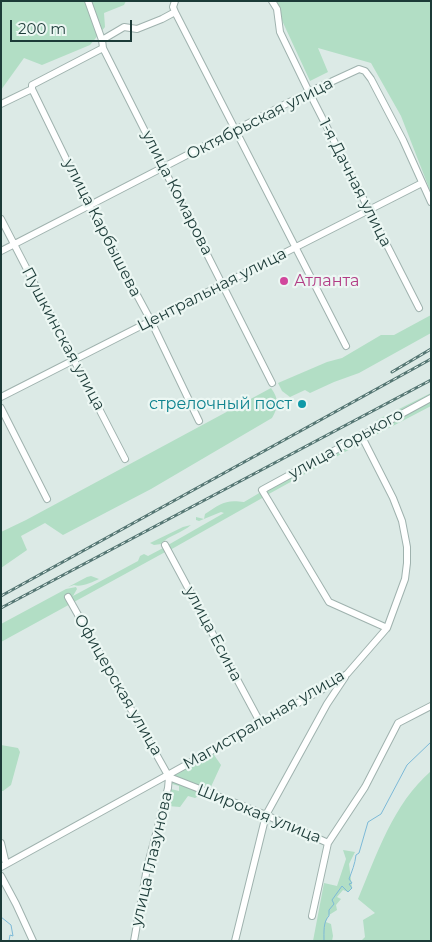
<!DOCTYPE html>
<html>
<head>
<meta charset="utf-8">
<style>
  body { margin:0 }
  #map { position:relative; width:432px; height:942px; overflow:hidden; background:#dceae6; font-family:Montserrat,sans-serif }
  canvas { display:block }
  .frame { position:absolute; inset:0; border:2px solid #1c3b38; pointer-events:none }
  .scale { position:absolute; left:10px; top:20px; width:122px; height:22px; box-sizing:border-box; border:2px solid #1c3b38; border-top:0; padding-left:6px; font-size:15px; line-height:18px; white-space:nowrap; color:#1c3b38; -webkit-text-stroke:4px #ecf7f3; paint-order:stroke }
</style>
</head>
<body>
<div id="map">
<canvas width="432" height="942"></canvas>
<div class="frame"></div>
<div class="scale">200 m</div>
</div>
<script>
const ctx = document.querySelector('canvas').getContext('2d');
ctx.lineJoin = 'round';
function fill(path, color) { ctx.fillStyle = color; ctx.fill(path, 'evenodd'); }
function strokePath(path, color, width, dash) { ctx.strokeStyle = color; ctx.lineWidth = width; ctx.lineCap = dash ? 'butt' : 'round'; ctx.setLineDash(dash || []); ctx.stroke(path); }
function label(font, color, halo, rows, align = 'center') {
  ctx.font = font + ' Montserrat,sans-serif'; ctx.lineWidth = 4.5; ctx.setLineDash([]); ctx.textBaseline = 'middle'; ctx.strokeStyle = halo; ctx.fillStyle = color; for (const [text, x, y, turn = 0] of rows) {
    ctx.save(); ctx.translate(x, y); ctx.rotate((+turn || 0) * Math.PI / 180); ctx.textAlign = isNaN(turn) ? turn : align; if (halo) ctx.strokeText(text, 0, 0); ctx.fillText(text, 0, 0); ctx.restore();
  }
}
const green = new Path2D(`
  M1,1H126L124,5L104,13L105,27L90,45L42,65L24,58L1,90Z
  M273,1H431V193L401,116L371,63L318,48L328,72L310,81Z
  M431,315V333L359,373L334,382L310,393L305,390L290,397L282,391L278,383L327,362L342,358L381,335H394Z
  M271,388C279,399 279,406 272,418L151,489L63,535L45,523L21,536L27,550L1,568V532L26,520Z
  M431,393V397L376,426L375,423L377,420Z
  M431,399V406L366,440L363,436Z
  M361,437L363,442L267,495L264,491Z
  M261,492L264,497L170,550L168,545L224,513L221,512L199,521L196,520V517L204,519L205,514C220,504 225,499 244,502Z
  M191,525C182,533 169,535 161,544L154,545L150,543L183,527Z
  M165,547L167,551L1,642V624L66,589L76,587L77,589L73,596L138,561L140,556L144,554L148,556Z
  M91,576L99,579C93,582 80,588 74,585L68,587L87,577Z
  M1,745L18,748L20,752L11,785L3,791H1Z
  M212,752L221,765L209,791L171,774Z
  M431,771V941H361L365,937L363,920L375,913L358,899C377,854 393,804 431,771Z
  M172,779L206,792L195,798L188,796L180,807L168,806L171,789L179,791V786L172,784Z
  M343,850L355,852L349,864L352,888L348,892L343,890L337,897L341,899L336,905L337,910L329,915L326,922L331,924L333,936L332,941H313L324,883L337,886L346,859Z`);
const stream = new Path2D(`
  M1,903V906
  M1,917L11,925L13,936L10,935L9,941
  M324,941C324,933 323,921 329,916V910L334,904L332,900L342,886L348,892L352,888L349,884L352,883L349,879C352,871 355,864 356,855L359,853L368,822L381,814L407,765L431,742`);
const minor = new Path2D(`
  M88,1L102,40L103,48L272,383
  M272,1L277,9L280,32L309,92L419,308
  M175,12L346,346
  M102,40L124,27L137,29L162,19L175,12L173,7L175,1
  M32,89L89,206L151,321L199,421
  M1,104L32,89V85L103,48
  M1,219L125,459
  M1,251L309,92L359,69L365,71L371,79L403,140L431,202
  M1,397L422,183
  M1,408L47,499
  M165,545L261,724
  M68,597L169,777L266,815L328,843L365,787L398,723L431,706
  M387,628L329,602L262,490L431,398
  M1,843L6,864
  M1,867L318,692L347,674L387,628L405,579L407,563V547L402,521L393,498L361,435
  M1,876L16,904L33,941
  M312,916L328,843
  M134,941L147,868L168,788L169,777
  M235,941L266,815L327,704L345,677`);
const rail = new Path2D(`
  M392,372L431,349
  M1,596L431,359
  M1,608L431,380`);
const markers = [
  [284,281,5,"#d1479c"],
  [302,404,5,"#0f9aa8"]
];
const streetNames = [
  ["Октябрьская улица",260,119,-27],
  ["1-я Дачная улица",355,183,63],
  ["улица Комарова",177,193,63],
  ["улица Карбышева",102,228,63],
  ["Центральная улица",212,290,-27],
  ["Пушкинская улица",63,339,62],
  ["улица Горького",346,444,-29],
  ["улица Есина",213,634,62],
  ["Офицерская улица",118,685,60],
  ["Магистральная улица",264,720,-30],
  ["Широкая улица",259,814,22],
  ["улица Глазунова",152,859,-77]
];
const hotelNames = [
  ["Атланта",294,281]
];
const cultureNames = [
  ["стрелочный пост",292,404]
];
fill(green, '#b2dec5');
strokePath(stream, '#7cb9d7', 1);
strokePath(minor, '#9fb2ae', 8);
strokePath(minor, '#fff', 6);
strokePath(rail, '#567774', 3);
strokePath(rail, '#ecf7f3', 1, [4]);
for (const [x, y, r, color] of markers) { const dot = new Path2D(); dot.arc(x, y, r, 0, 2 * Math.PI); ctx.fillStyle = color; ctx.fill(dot); strokePath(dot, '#ecf7f3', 2); }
label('16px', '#1c3b38', '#ecf7f3', streetNames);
label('16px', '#b23c85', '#ecf7f3', hotelNames, 'left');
label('16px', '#0d838f', '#ecf7f3', cultureNames, 'right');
</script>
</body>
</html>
